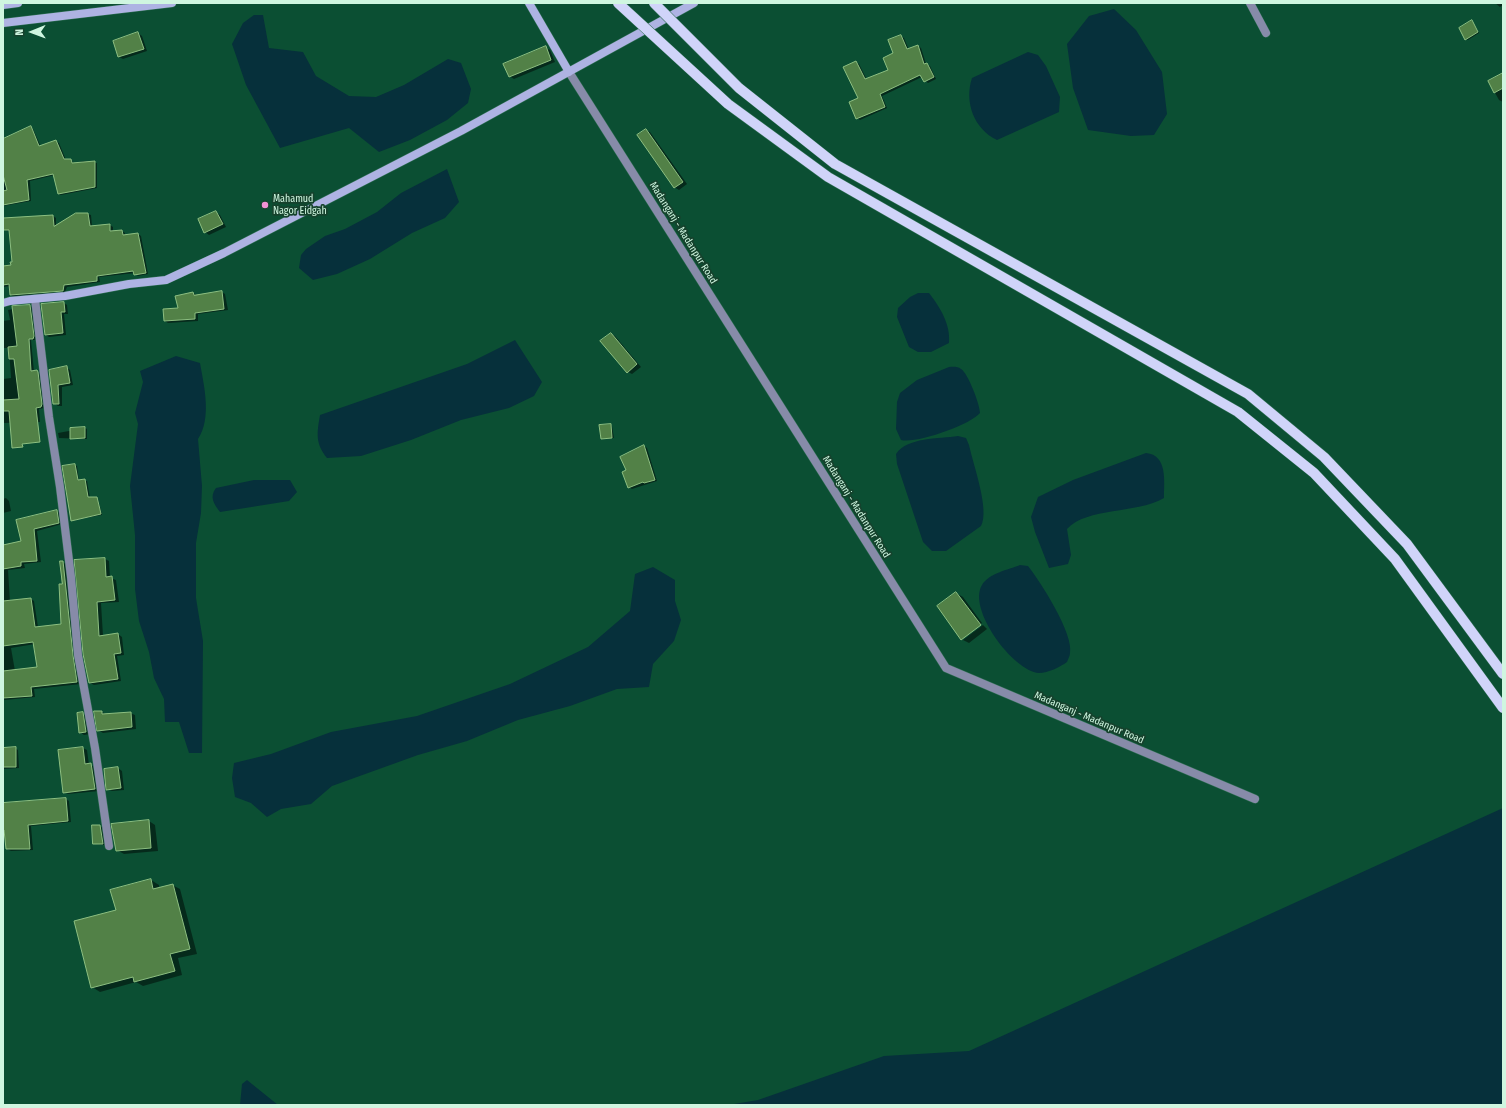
<!DOCTYPE html>
<html>
<head>
<meta charset="utf-8">
<style>
  body { margin:0 }
  #map { position:relative; width:1506px; height:1108px; overflow:hidden; background:#0b4f33; font-family:"Fira Sans Condensed",sans-serif }
  canvas { display:block }
  .frame { position:absolute; inset:0; border:4px solid #cff6e0; pointer-events:none }
  .north { position:absolute; left:12px; top:12px; width:40px; height:40px; -webkit-text-stroke:3px #16422d; paint-order:stroke; rotate:269deg; font-size:11px; font-weight:700; line-height:16px; text-align:center; color:#cff6e0 }
  .north::after { content:''; display:block; margin:auto; width:14px; height:18px; background:#cff6e0; clip-path:polygon(50% 0,100% 100%,50% 72%,0 100%) }
</style>
</head>
<body>
<div id="map">
<canvas width="1506" height="1108"></canvas>
<div class="frame"></div>
<div class="north">N</div>
</div>
<script>
const ctx = document.querySelector('canvas').getContext('2d');
ctx.lineJoin = 'round';
function fill(path, color) { ctx.fillStyle = color; ctx.fill(path, 'evenodd'); }
function strokePath(path, color, width, dash) { ctx.strokeStyle = color; ctx.lineWidth = width; ctx.lineCap = dash ? 'butt' : 'round'; ctx.setLineDash(dash || []); ctx.stroke(path); }
function label(font, color, halo, rows, align = 'center') {
  ctx.font = font + ' "Fira Sans Condensed",sans-serif'; ctx.lineWidth = 3.5; ctx.setLineDash([]); ctx.textBaseline = 'middle'; ctx.strokeStyle = halo; ctx.fillStyle = color; for (const [text, x, y, turn = 0] of rows) {
    ctx.save(); ctx.translate(x, y); ctx.rotate((+turn || 0) * Math.PI / 180); ctx.textAlign = isNaN(turn) ? turn : align; if (halo) ctx.strokeText(text, 0, 0); ctx.fillText(text, 0, 0); ctx.restore();
  }
}
const water = new Path2D(`
  M1114,9L1136,30L1162,72L1167,114L1154,135L1131,136L1088,130L1073,88L1067,44L1089,16Z
  M254,15H263L269,48L303,52L316,76L349,96L376,97L404,85L448,59L461,63L471,89L468,103L447,120L410,140L379,152L349,128L280,148L246,85L232,44L243,23Z
  M1028,52L1038,55L1046,66L1060,97L1059,112L997,140C974,129 964,102 972,78Z
  M447,169L459,202L445,218L412,233L370,259L337,274L313,280L299,268L301,255L306,249L325,236L345,229L377,212L401,193Z
  M918,293H929C940,307 951,325 949,343L931,352H918L909,347L897,317L898,308L910,297Z
  M515,340L542,382L534,396L509,408L461,420L411,440L361,456L327,458C315,443 317,433 320,415L467,364Z
  M176,356L200,363C204,386 212,418 198,439L202,486L201,513L196,543V598L203,641L202,753H189L179,722H165L164,699L154,678L149,652L139,621L135,589V535L130,486L138,424L135,413L143,382L140,371Z
  M949,367C953,367 957,366 961,369C968,373 980,405 980,413C970,425 916,444 901,440L896,429L897,402L900,393L917,380Z
  M958,436L966,438L969,445C973,464 990,510 981,526L946,551H932L923,542L897,464L896,454C907,437 939,439 958,436Z
  M1146,453C1168,455 1164,482 1164,498C1137,514 1087,507 1067,529L1071,555L1068,564L1049,568L1035,532L1031,517L1038,497L1073,480Z
  M254,480H290L297,492L289,501L220,512C214,504 209,497 216,488Z
  M1020,565L1028,566C1040,581 1074,634 1070,653C1070,656 1068,659 1067,662C1060,667 1048,673 1039,673C1013,671 967,609 982,585C989,573 1008,570 1020,565Z
  M653,567L675,580V601L681,620L674,641L653,664L649,687L617,689L570,706L518,720L467,741L418,755L332,786L311,804L281,809L267,817L251,803L235,797L232,778L234,763L271,754L331,732L417,716L510,684L588,647L630,611L635,574Z
  M1503,808V1105H728L758,1100L884,1056L969,1051Z
  M247,1080L278,1105H240L242,1084Z`);
const shadow = new Path2D(`
  M1495,3H1503V5L1500,7Z
  M1472,21L1479,33L1468,40L1466,39Z
  M138,33L142,36L147,51L123,59L119,57L114,41Z
  M901,36L904,38L909,50L918,46L921,48L926,64L930,66L936,79L928,83L922,77L882,96L887,108L860,120L857,118L859,98L856,62L859,64L867,80L890,70Z
  M546,48L550,50L555,62L514,79L509,76Z
  M1503,74V102L1499,100L1489,82Z
  M31,128L33,129L41,147L56,141L59,143L66,160H71L74,163L85,161L97,163V188L61,195L59,194L55,175L30,181L31,201L3,206V182L7,181L3,169V140Z
  M646,130L650,132L687,184L679,190L674,187Z
  M216,212L220,215L226,227L209,235L205,232Z
  M88,214L91,215L92,226L110,225L113,227V232L122,231L125,233V236L138,234L141,236L148,274L138,276L135,273L99,277L100,282L67,287L65,292L14,297L11,295L10,286L3,287V267L12,266L13,263L10,231L4,230L3,219L53,216L56,218V226Z
  M222,292L225,294L228,310L198,314V321L168,323L165,321L180,309L193,293L197,295Z
  M64,303L67,305L68,314H64L66,335L49,337L46,335Z
  M30,306L33,307L36,340H31L34,372L40,373L44,408L39,409L40,422L3,423V379L11,378L9,348H3V321L10,320L8,310Z
  M611,334L615,336L641,367L632,374L628,372Z
  M66,367L70,370L73,385L62,387V406H58L54,403L50,371Z
  M611,425L612,426L614,438H602Z
  M85,428L87,429V439L59,438L58,433Z
  M644,446L647,448L657,481L632,489L629,487L627,471Z
  M75,465L77,466L79,481H87L90,498L98,499L102,515L74,520Z
  M6,498L9,501L11,511L3,513V499Z
  M57,511L61,513L62,524L37,531L41,562L24,564L25,568L8,570L10,602L31,599L34,601L38,627L63,625V585L61,562L67,564L81,684L34,689L35,697L5,700L3,699V546L22,542L17,521ZM35,644L38,668L15,671L11,648Z
  M105,559L109,561L110,578L116,580L119,602L101,603L103,636L118,634L122,637L124,655L117,656L121,681L94,685L90,683L76,561Z
  M956,593L963,597L982,623L963,637V640Z
  M983,625L987,629L969,643L963,640Z
  M102,712L106,714L130,713L135,715L136,729L103,733L98,730Z
  M83,713L87,716L90,734L84,735L80,732Z
  M15,748L18,750L19,768L3,769V749Z
  M83,748L87,750L89,765L95,767L99,791L68,794L64,792Z
  M118,768L122,771L124,790L112,791L107,789Z
  M66,799L69,801L71,822L31,826L33,850L11,851L7,849L3,804Z
  M149,821L155,825L158,851L124,854L117,850Z
  M93,826L102,827L105,845L94,844Z
  M151,880L159,885V888L172,885L180,889L197,954L178,958L182,975L143,986L136,982L100,992L92,987L117,911Z`);
const building = new Path2D(`
  M1472,20L1478,32L1465,40L1459,28Z
  M138,32L144,49L118,57L113,41Z
  M901,35L907,49L918,45L924,64L927,63L934,77L924,82L920,75L880,94L885,107L856,119L849,102L858,98L843,67L856,61L865,79L888,70L883,58L893,53L888,40Z
  M546,46L551,60L509,77L503,64Z
  M1503,73V88L1494,93L1488,81Z
  M31,126L39,146L56,140L64,159H71L72,163L95,161V187L58,194L53,174L27,180L29,200L3,205V191L7,190L3,175V139Z
  M646,129L683,182L674,188L637,135Z
  M216,211L223,224L204,233L198,219Z
  M76,213H88L90,226L110,224V231L122,230L123,235L138,233L146,273L134,275L133,271L97,276V281L64,285L63,291L10,295L9,284L3,285V266L11,265L10,262H12L9,230H3V218L53,215L54,226Z
  M222,291L224,309L195,313V319L164,321L163,309L178,308L175,296L193,292L194,295Z
  M64,302L65,312H61L63,333L45,335L41,304Z
  M30,305L34,336L33,339H29L31,371L37,370L38,372L42,404L41,407L36,408L40,442L22,444L23,447L12,448L9,411H3V400L19,399L14,359H9L8,347L17,346L12,306Z
  M611,333L637,364L627,373L600,341Z
  M67,366L70,383L58,385L59,404H53L49,370Z
  M611,424L612,438L601,439L599,425Z
  M85,427V438L70,439V428Z
  M644,445L655,480L644,483L643,482L628,488L622,472L626,470L620,457Z
  M75,464L78,480L85,479L88,497H97L101,514L71,521L62,466Z
  M57,510L59,523L34,529L37,561L21,562V566L3,569V545L21,541L16,520Z
  M105,558L106,577L112,576L115,600L97,602L99,636L118,633L121,653L114,654L118,679L89,683L83,654L74,560Z
  M60,561H63L73,655L77,682L31,687L32,696L3,698V671L37,667L33,642L3,646V601L31,598L35,627L61,624L59,584H62Z
  M956,592L981,625L961,640L937,606Z
  M94,711H102V714L131,712L132,727L97,731Z
  M83,712L86,732L79,733L77,713Z
  M16,747V767H3V748Z
  M83,747L85,764L91,763L95,789L63,793L58,750Z
  M118,767L121,788L106,790L104,769Z
  M66,798L68,821L28,825L30,849H6L4,830H3V803Z
  M149,820L151,848L116,851L111,824Z
  M92,825H100L103,844H93Z
  M151,879L153,889L173,884L190,949L170,954L175,971L134,982L133,977L91,988L74,921L116,910L110,890Z`);
const street = new Path2D(`
  M1250,3L1266,33
  M569,72L946,668L1255,799
  M35,299L49,417L60,487L71,577L78,655L95,748L109,846`);
const secondary = new Path2D(`
  M529,3L569,72
  M3,5L18,3
  M3,23L172,3
  M3,303L10,301L65,296L129,284L166,280L224,253L461,131L694,3`);
const primaryBridge = new Path2D(`
  M618,3L728,104L828,177L1238,412L1314,473L1395,559L1503,708
  M654,3L739,88L835,164L1248,394L1324,457L1407,544L1503,674`);
const markers = [
  [265,205,4,"#f491d4"]
];
const poiNames = [
  ["Mahamud",273,199],
  ["Nagor Eidgah",273,211]
];
const streetNames = [
  ["Madanganj - Madanpur Road",683,233,58],
  ["Madanganj - Madanpur Road",856,507,58],
  ["Madanganj - Madanpur Road",1089,718,23]
];
fill(water, '#06303b');
fill(shadow, '#0007');
fill(building, '#528147');
strokePath(building, '#8dbf81', 1);
strokePath(street, '#2e6d52', 9);
strokePath(secondary, '#2e6d52', 9);
strokePath(street, '#878ba9', 8);
strokePath(secondary, '#aeb3e3', 8);
strokePath(primaryBridge, '#2e6d52', 11, []);
strokePath(primaryBridge, '#d0d4f9', 10);
for (const [x, y, r, color] of markers) { const dot = new Path2D(); dot.arc(x, y, r, 0, 2 * Math.PI); ctx.fillStyle = color; ctx.fill(dot); strokePath(dot, '#16422d', 1.5); }
label('10px', '#cff6e0', '#16422d', poiNames, 'left');
label('10px', '#cff6e0', '#16422d', streetNames);
</script>
</body>
</html>
